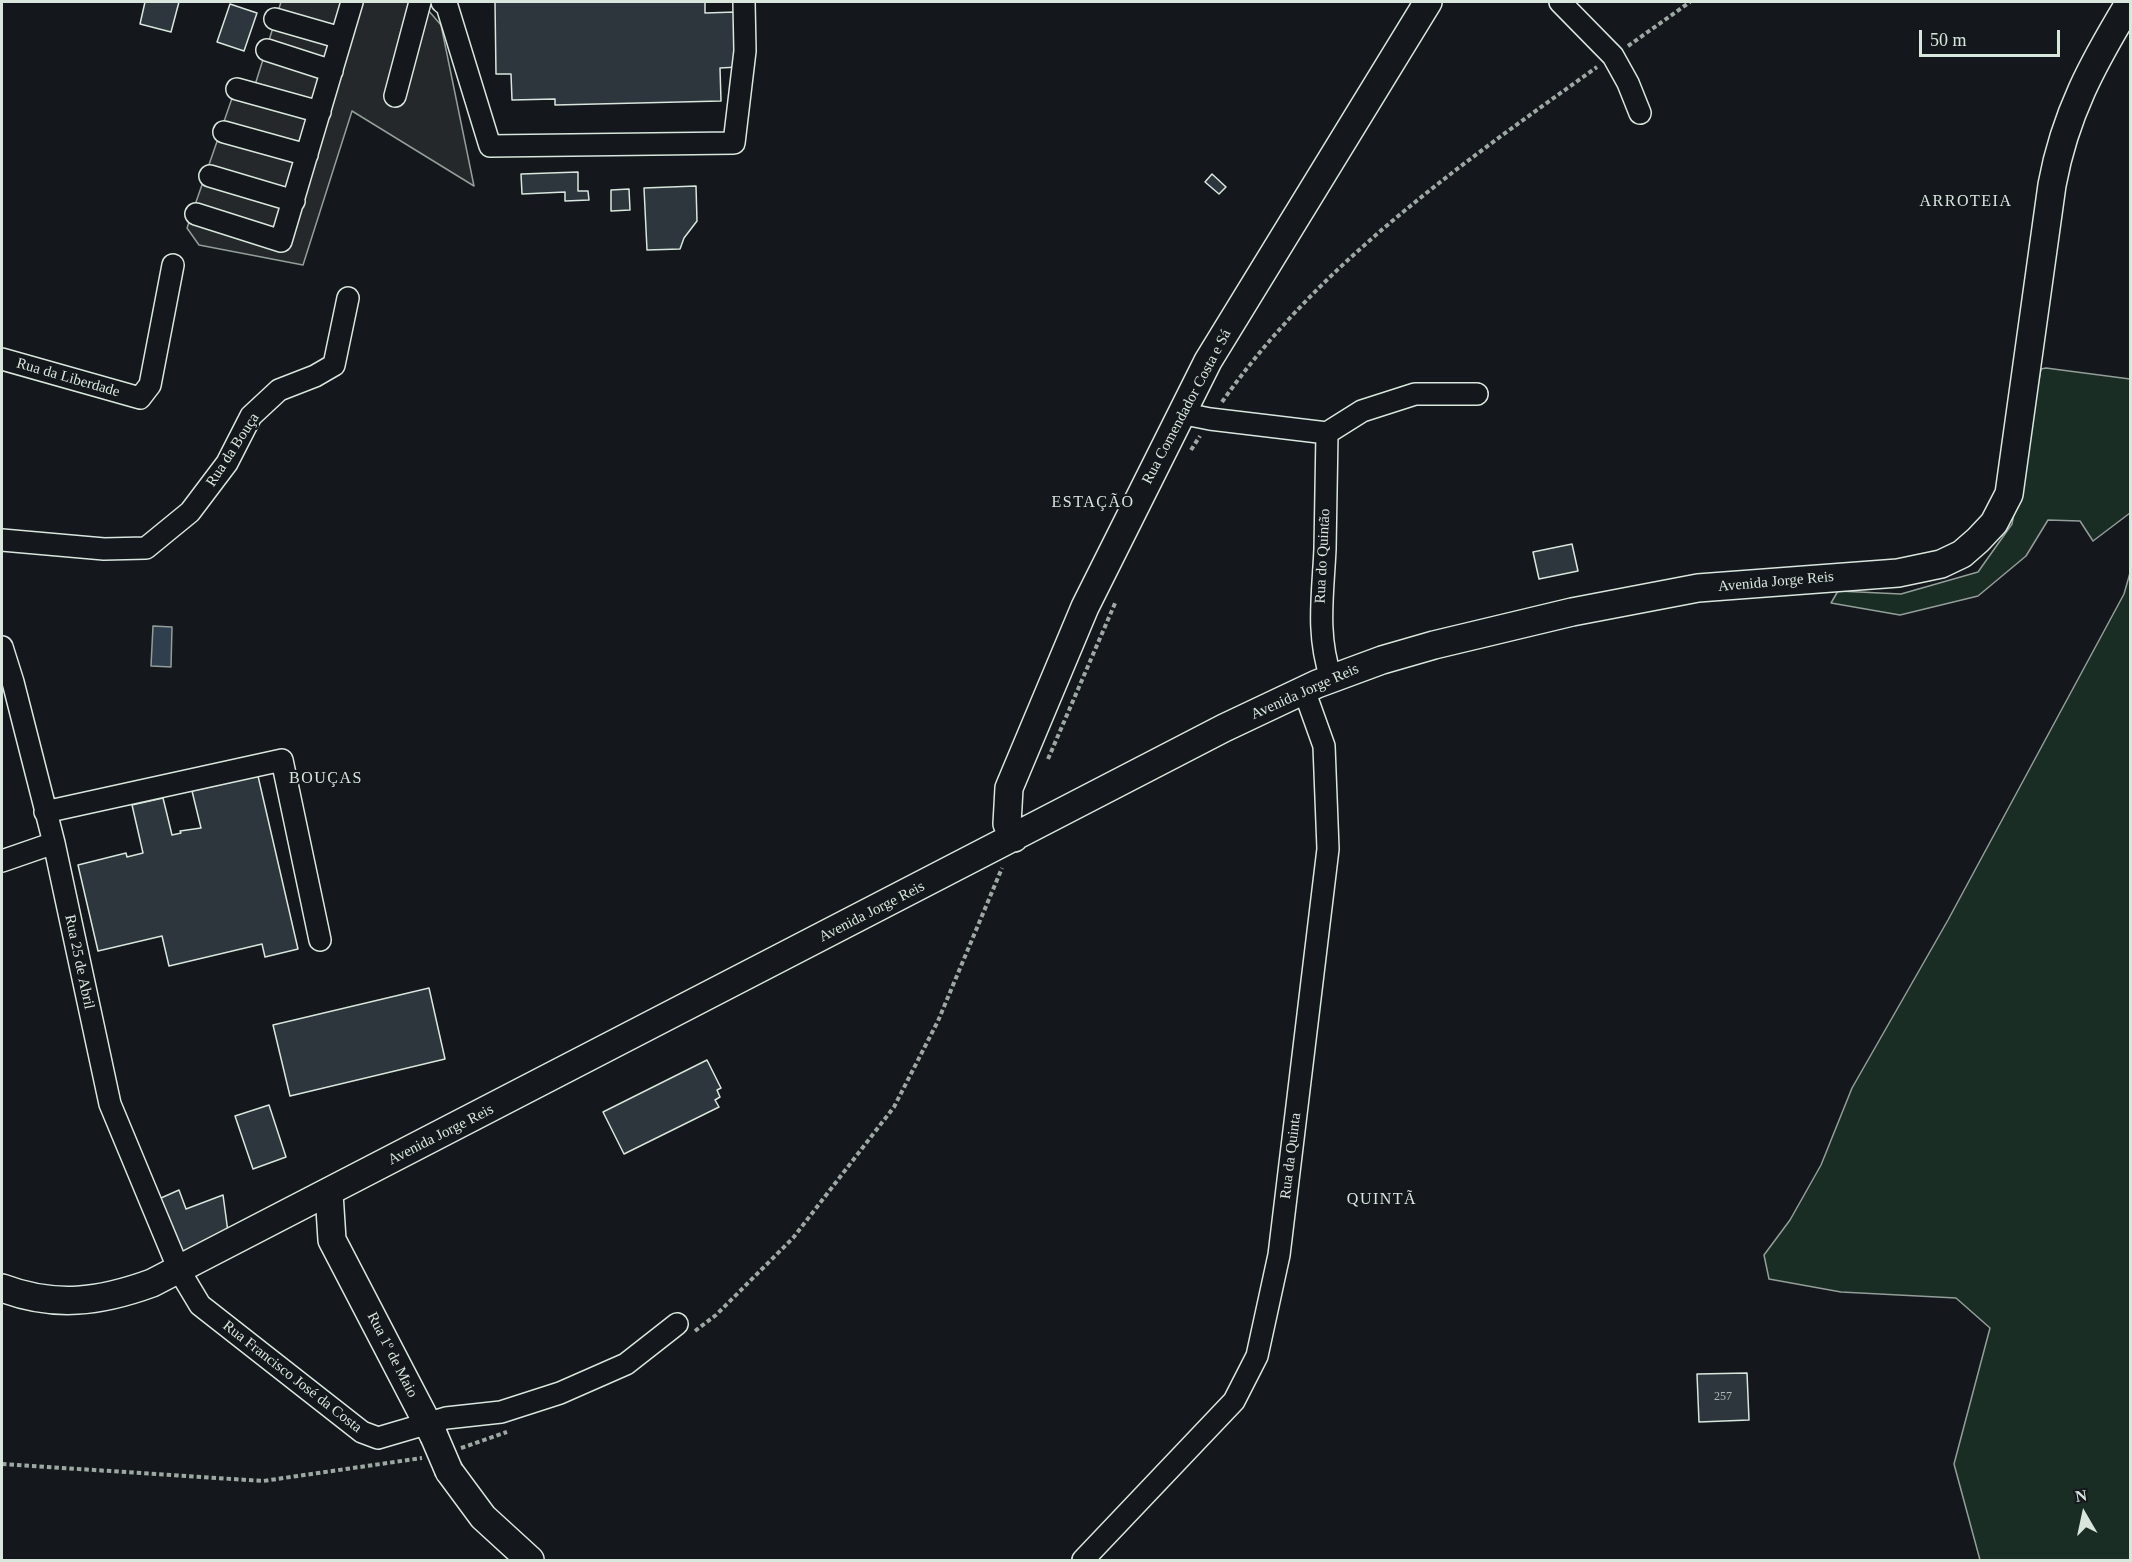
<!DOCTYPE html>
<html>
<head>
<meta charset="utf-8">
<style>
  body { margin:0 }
  #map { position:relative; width:2132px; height:1562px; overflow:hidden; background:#14181c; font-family:Georgia,serif }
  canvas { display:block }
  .frame { position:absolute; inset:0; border:3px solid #d8e6dc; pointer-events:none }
  .north { position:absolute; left:2054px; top:1484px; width:60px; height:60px; -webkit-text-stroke:4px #14181c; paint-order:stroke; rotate:351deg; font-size:16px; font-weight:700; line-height:24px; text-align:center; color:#d8e6dc }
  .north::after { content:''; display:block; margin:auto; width:21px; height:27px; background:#d8e6dc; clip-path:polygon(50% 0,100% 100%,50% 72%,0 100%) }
  .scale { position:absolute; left:1919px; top:30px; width:141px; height:27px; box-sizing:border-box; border:3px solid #d8e6dc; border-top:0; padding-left:8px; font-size:18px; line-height:21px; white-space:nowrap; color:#d8e6dc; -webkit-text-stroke:4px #14181c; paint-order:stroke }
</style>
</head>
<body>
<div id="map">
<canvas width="2132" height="1562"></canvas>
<div class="frame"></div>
<div class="north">N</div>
<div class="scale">50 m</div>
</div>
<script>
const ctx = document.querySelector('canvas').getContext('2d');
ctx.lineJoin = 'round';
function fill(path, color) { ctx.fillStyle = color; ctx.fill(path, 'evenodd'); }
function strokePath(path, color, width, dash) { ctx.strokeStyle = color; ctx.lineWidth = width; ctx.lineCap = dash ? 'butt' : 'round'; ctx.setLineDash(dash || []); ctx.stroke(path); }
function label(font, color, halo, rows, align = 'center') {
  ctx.font = font + ' Georgia,serif'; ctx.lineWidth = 4.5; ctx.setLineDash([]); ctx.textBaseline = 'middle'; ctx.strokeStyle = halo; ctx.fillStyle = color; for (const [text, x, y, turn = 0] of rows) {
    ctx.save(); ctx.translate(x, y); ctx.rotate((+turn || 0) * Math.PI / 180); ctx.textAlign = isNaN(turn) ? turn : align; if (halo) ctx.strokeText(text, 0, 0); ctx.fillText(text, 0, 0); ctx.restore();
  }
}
const green = new Path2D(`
  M2046,368L2130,379V513L2093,541L2080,521L2048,520L2026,556L1978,596L1900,615L1831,603L1838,591L1901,594L1978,572L2012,524L2041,369Z
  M2130,573V1560H1980L1954,1464L1990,1328L1956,1298L1841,1292L1769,1279L1764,1255L1790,1220L1821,1165L1852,1088L1948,920L2124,594Z`);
const parking = new Path2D(`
  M281,2H421L441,25L474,186L352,111L303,265L199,245L187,228L238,81L255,85Z`);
const water = new Path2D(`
  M153,626L172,627L171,667L151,666Z`);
const building = new Path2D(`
  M145,2H179L171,32L140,24Z
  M495,2H705V13L736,12L738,67L720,68L721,101L555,105V99L512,100L511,74H496Z
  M230,4L257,13L244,51L217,42Z
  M578,172V191H588L589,200L565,201V192L522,194L521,174Z
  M1212,174L1226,187L1219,194L1205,182Z
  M696,186L697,221L684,238L680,249L647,250L644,188Z
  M629,189L630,210L611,211V190Z
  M1572,544L1578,571L1539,579L1533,552Z
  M258,776L298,949L265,957L262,944L169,966L162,936L98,951L78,865L126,853L127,857L143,853L132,805L163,798L172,835L181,833L180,831L201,828L192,791Z
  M429,988L445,1059L290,1096L273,1025Z
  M707,1060L721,1088L717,1090L720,1097L715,1100L719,1107L624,1154L603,1112Z
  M269,1105L286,1157L253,1169L235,1116Z
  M179,1190L186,1209L223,1195L228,1232L182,1252L161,1217V1198Z
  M1747,1373L1749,1420L1699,1422L1697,1374Z`);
const path = new Path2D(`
  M1628,46L1690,2
  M1222,402C1320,262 1460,165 1597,67
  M1191,450L1200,436
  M1048,759L1116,601
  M695,1331L716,1315L793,1238L894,1107L938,1021L1002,868
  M461,1448L507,1432
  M2,1464L263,1481L422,1458`);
const minor = new Path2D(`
  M442,2L447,6L490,146L734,143L745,51L744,2
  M1560,2L1613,56L1628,83L1640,113
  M275,19L341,38
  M267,50L332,71
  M237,89L320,112
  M395,96L420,2
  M224,132L307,155
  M210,176L294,201
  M196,214L281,241L352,2
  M2,359L140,398L150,385L173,265
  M1180,413L1210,419L1327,433C1326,472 1326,511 1325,549C1323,594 1316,634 1331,678
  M1327,433L1362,411L1415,394H1477
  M2,540L104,549L146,548L190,512L227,463L251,416L279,390L315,376L334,365L348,298
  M2,647L13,682L54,843L110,1104L179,1270L200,1305L362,1432L378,1438L446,1418L501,1412L560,1393L626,1364L677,1324
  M45,812L282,760L320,940
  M2,861L54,843
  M1083,1560L1234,1401L1257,1356L1279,1255L1328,849L1324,746L1304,690`);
const major = new Path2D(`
  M1014,838L1007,824L1009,788L1085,607L1208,361L1428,2
  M329,1193L332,1240L434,1436
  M2,1288C55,1308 100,1302 152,1283L1224,728L1317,684L1382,660L1434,645L1572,612L1698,588L1898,573L1941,564L1962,554L1978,540L1994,523L2009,494L2052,185C2065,114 2093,63 2130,2
  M449,1471L483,1517L530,1560`);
const majorBridge = new Path2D(`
  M434,1436L449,1471`);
const numberNames = [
  ["257",1723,1397]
];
const streetNames = [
  ["Rua da Liberdade",68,378,16],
  ["Rua Comendador Costa e Sá",1187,407,-62],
  ["Rua da Bouça",233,450,-57],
  ["Rua do Quintão",1323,556,-87],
  ["Avenida Jorge Reis",1776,582,-5],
  ["Avenida Jorge Reis",1305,692,-24],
  ["Avenida Jorge Reis",872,912,-27],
  ["Rua 25 de Abril",79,962,78],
  ["Avenida Jorge Reis",441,1135,-27],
  ["Rua da Quinta",1291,1156,-83],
  ["Rua 1º de Maio",392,1355,63],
  ["Rua Francisco José da Costa",292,1377,38]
];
const neighbourhoodNames = [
  ["ARROTEIA",1966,202],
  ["ESTAÇÃO",1093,503],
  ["BOUÇAS",326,779],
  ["QUINTÃ",1382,1200]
];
fill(green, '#1a2d24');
strokePath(green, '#939e99', 1.5);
fill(parking, '#24282b');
strokePath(parking, '#939e99', 1.5);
fill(water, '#2f3f4d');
strokePath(water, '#939e99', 1.5);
fill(building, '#2c363c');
strokePath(building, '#d8e6dc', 1.5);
strokePath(minor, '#d8e6dc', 24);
strokePath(major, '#d8e6dc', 30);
strokePath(path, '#9da8a2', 4, [4.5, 3]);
strokePath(minor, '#14181c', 21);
strokePath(major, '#14181c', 27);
strokePath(majorBridge, '#d8e6dc', 30, []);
strokePath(majorBridge, '#14181c', 27);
label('12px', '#adbab4', null, numberNames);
label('15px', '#d8e6dc', '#14181c', streetNames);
ctx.letterSpacing = '1.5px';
label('16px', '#d8e6dc', '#14181c', neighbourhoodNames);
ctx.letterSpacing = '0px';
</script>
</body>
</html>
